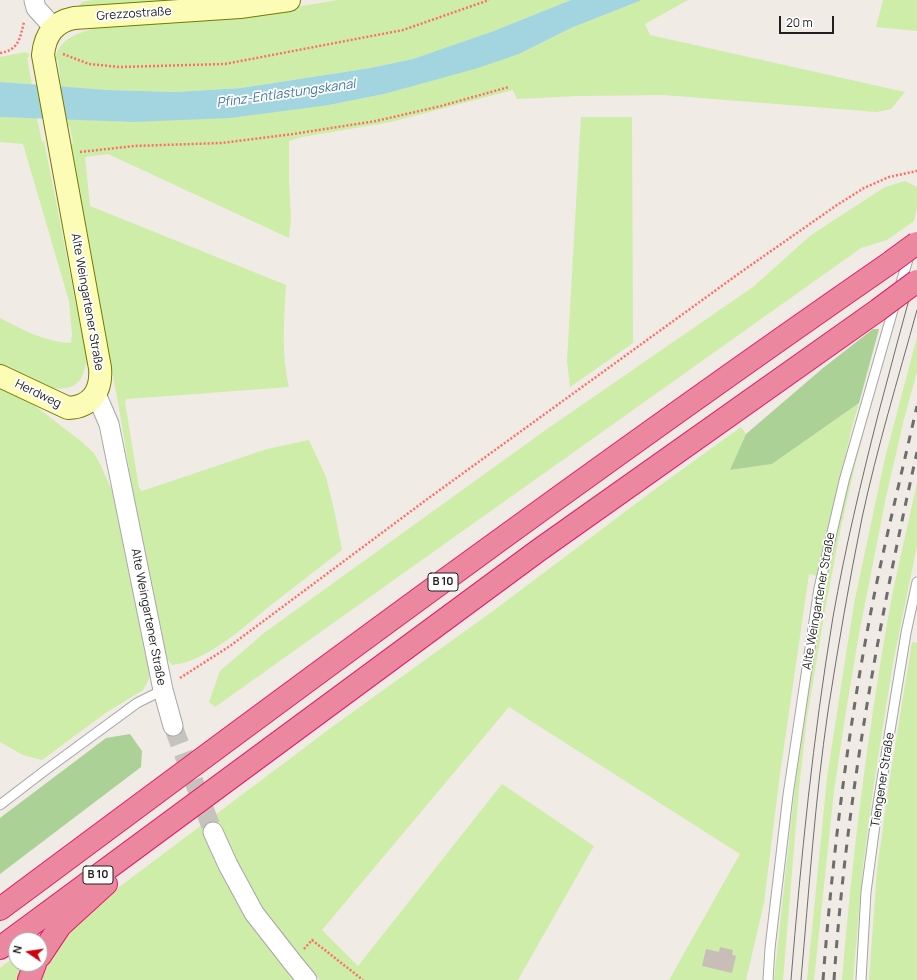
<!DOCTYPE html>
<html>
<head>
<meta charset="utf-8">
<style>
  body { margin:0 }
  #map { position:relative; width:917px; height:980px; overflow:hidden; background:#f0ebe4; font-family:Manrope,sans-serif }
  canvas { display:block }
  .north { position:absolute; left:8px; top:932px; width:40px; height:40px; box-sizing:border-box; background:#fff; border:1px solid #a5a5a5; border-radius:50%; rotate:283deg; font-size:11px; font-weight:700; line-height:16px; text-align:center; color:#1f1f1f }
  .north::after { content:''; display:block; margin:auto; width:14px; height:18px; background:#cd000b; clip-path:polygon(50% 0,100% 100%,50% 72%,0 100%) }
  .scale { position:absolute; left:779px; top:16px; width:55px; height:18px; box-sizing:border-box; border:2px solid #1f1f1f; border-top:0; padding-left:5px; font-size:12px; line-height:14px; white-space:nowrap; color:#1f1f1f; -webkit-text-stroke:3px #fff; paint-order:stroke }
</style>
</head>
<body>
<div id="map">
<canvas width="917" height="980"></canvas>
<div class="north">N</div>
<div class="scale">20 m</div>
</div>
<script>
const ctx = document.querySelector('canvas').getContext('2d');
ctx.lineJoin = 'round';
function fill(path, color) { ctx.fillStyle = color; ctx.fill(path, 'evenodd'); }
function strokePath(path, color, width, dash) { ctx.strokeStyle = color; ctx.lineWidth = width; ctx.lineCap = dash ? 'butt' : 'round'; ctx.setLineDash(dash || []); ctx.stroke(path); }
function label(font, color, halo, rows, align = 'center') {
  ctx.font = font + ' Manrope,sans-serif'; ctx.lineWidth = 3.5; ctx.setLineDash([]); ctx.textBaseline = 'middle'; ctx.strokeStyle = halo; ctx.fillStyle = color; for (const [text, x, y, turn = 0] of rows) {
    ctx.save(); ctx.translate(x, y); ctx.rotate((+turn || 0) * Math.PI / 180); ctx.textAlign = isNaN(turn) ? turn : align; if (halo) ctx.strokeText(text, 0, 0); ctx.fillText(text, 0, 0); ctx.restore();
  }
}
const grass = new Path2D(`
  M93,0H218L78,7L82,2Z
  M338,0H571L491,32L452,46L413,59L370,68L241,88L176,92L108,90L61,87L58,60H55C58,39 79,32 97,28C178,21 258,14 338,0Z
  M642,0H688L645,24L650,35L905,92L891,109L877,112L664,95L577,96L517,99L513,90L391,122L302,137L289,141V183L291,220L289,238L108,154L85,157L90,206L286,285C284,321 281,351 289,387L127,399L125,402L139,488L142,491L267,449L309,440L326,477L335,514L342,550C318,568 295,587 271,605C245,626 206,662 172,665L166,658L152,586L134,499L118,402L87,246L70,144L73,143L70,127L68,125L67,119L133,122L329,105L384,94L519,54L571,28Z
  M883,0H917V31L876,27Z
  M25,52L29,54V57L27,58L32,85L0,82V57Z
  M0,117L37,118L42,142L44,141L87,360C85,366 84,374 80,380C63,402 19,375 0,367V318C23,330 45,342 71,343L72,334L69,301L23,144L0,142Z
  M581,117H632L633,343L570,387L567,361Z
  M905,181L917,187V207L914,221L887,240L861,248L215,707L209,702L220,671L264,633L547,429L753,287L811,235L885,187Z
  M917,337V372L904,419L886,497L859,634L846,711L834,791L814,980H807L827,778L846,654L855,599L885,458Z
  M878,380L855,465L840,532L825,610L807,718L799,788L783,980H774L797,767L820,613L849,479L860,437Z
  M0,387L26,399L82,442L94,453L101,466L114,495L149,660V679L143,690L107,712L42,760L23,755L0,742Z
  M859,403L852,427L817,576L809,574L780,774L764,903L746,980H669L740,854L509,707L322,930L358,966L502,784L594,846L518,980H320L291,949L251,894L213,833L205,839L240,909L284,968L297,980H39C48,952 70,930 90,909L332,727L493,611L662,484L741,427L746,434L730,470L772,464Z
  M917,482V546L893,663L873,790L863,867L853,980H842C852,858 867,738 888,618C896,572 908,527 917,482Z
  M912,642L917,643V980H869L877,870L889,783Z
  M16,956V964H26L20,980H0V968Z`);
const forest = new Path2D(`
  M873,329H879L859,403L772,464L730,470L746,434L823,368Z
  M130,734L142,751L141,767L0,874V818L106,738Z`);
const water = new Path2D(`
  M571,0H642L571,28L519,54L478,68L384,94L329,105L230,118L133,122L0,117V82L108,90L176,92L241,88L370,68L413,59L491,32Z`);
const building = new Path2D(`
  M720,947L733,950L732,955L736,956L732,973L702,966L706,949L719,952Z`);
const streetTunnel = new Path2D(`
  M173,726L213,832`);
const path = new Path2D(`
  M0,53C19,50 20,38 24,22
  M63,54L89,64L120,67L225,64L403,30L489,0
  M80,152L134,146L221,143L293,134L376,121L441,106L509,87
  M180,678L230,646L426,500L741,272L837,205L864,188L889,177L917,171
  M304,949L312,940L363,980`);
const lane = new Path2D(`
  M899,289L910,253
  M0,805L47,769L137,703L163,690
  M768,980L770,948L788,795L819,588L844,481L895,303
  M861,980L866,892L877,810L906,633L917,582`);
const street = new Path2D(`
  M34,0L36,8L54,28
  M96,394L109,424L163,690L173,726
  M213,832L228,865L254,913L293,963L307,980`);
const secondary = new Path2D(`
  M0,376L68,408C92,407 102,390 100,368L43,55C45,35 54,22 74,18L240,7L289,0`);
const highway = new Path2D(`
  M0,909C294,690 589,471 891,262
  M0,948L539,550L878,310
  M40,956L60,926L106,884
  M29,980L35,964`);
const tram = new Path2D(`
  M791,980C801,858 813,737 833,617C845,549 861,482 878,415C891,367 903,319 917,272
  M801,980C809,890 815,800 828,711C838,647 849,582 862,518C877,448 898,379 917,310`);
const rail = new Path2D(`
  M823,980C833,850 849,720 875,591C888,529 903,467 917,406
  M834,980C846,802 878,626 917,452`);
const highwayBridge = new Path2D(`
  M891,262L917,243
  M878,310L917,281`);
const shields = [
  [443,582,30],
  [98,875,30]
];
const shieldNames = [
  ["B 10",443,582],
  ["B 10",98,875]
];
const streetNames = [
  ["Grezzostraße",134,14,-4],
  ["Alte Weingartener Straße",87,302,80],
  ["Herdweg",38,394,26],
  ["Alte Weingartener Straße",819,601,-80],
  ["Alte Weingartener Straße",148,617,79],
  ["Tiengener Straße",883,780,-81]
];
const waterNames = [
  ["Pfinz-Entlastungskanal",286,94,-8]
];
fill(grass, '#cdeda8');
fill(forest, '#abd197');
fill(water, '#a2d5e0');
fill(building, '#c8bdb7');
strokePath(streetTunnel, '#c6c2bd', 19, [19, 10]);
strokePath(lane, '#a6a6a6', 11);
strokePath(street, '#a6a6a6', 21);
strokePath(secondary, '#747b00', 24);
strokePath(highway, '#e41c6b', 24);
strokePath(path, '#ff6e66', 2.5, [2, 2]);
strokePath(lane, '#fff', 9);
strokePath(street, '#fff', 19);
strokePath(secondary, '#fdfcb6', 22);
strokePath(highway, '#eb88a0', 22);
strokePath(tram, '#6d6d6d', 1);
strokePath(rail, '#6d6d6d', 3, [8, 8]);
strokePath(highwayBridge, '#e41c6b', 24, []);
strokePath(highwayBridge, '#eb88a0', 22);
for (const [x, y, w] of shields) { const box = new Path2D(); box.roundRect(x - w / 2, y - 9, w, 18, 3); ctx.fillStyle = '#fff'; ctx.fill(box); strokePath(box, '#1f1f1f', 1); }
label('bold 11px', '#1f1f1f', null, shieldNames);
label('12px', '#1f1f1f', '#fff', streetNames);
label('italic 13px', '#4177a3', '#fff', waterNames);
</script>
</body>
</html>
